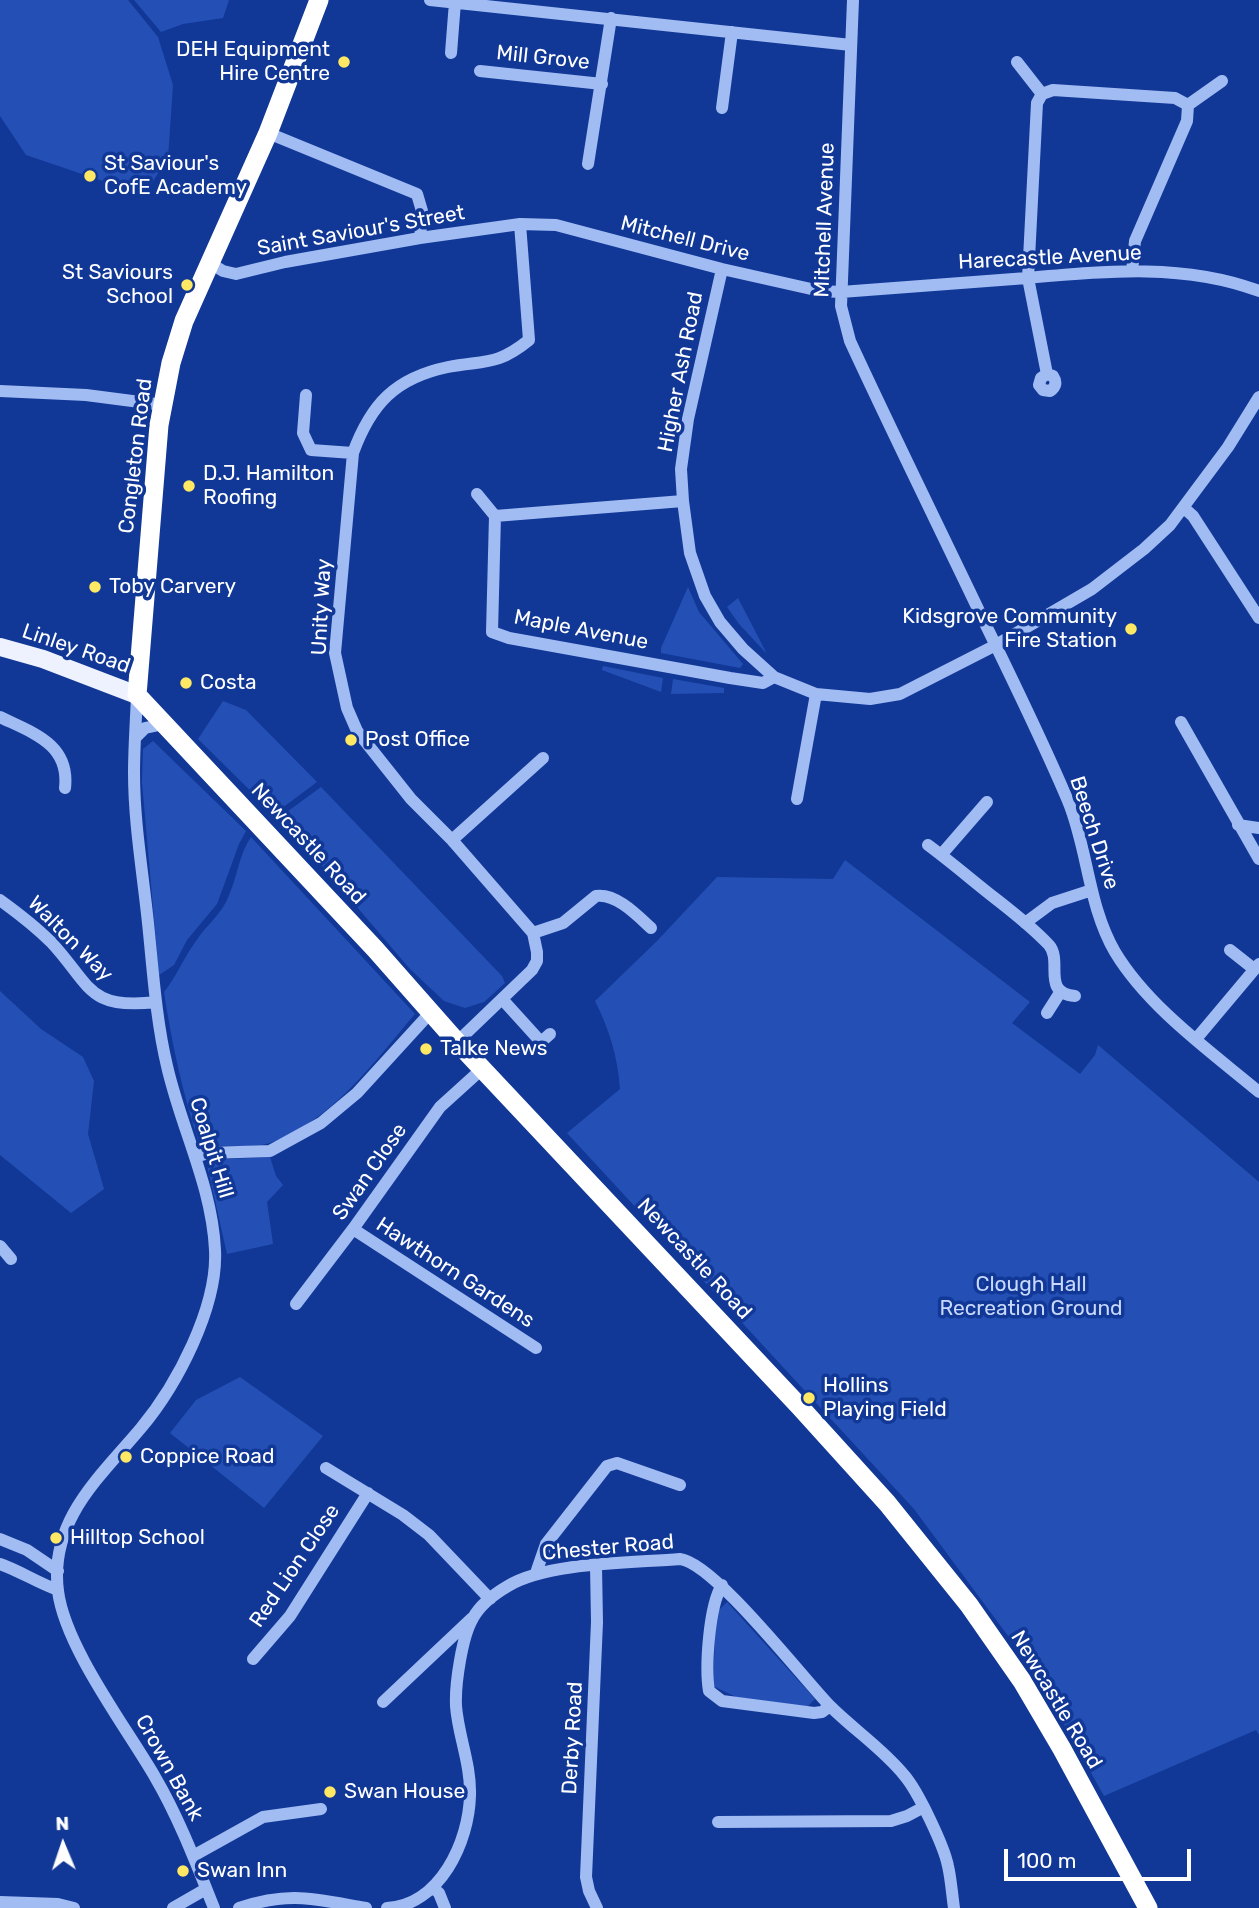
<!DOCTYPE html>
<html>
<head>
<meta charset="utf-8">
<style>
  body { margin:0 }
  #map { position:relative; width:1259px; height:1908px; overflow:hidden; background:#113896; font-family:Rubik,sans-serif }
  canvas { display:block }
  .north { position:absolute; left:28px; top:1810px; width:70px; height:70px; -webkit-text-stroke:5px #113896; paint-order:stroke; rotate:358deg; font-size:19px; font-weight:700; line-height:28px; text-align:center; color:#fff }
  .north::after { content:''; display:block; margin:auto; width:24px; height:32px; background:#fff; clip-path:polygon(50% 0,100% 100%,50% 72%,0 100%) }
  .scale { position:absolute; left:1004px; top:1849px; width:187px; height:32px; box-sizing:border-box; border:4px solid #fff; border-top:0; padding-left:9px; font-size:21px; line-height:24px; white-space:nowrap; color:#fff; -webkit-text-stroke:5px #113896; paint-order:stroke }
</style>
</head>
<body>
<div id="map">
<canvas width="1259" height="1908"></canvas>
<div class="north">N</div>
<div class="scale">100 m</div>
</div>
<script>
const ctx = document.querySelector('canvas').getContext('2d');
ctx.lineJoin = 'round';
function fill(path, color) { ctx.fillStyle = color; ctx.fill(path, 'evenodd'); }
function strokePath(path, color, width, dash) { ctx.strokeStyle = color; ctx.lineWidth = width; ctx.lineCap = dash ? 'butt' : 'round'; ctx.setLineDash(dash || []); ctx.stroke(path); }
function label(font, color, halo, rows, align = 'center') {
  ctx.font = font + ' Rubik,sans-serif'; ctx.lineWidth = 7; ctx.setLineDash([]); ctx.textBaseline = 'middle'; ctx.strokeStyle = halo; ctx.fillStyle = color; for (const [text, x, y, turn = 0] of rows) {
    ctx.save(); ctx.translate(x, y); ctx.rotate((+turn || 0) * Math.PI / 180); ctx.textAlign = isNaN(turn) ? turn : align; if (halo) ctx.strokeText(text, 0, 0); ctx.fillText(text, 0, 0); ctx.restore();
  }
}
const green = new Path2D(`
  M0,0H128L158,37L173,85L168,158L144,195L26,155L0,116Z
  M134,0H229L223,18L183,24L161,32Z
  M688,587L699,612L743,664L740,668L661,653V648Z
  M738,598L767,654L739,624L727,607Z
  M603,666L663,678L661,692L602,670Z
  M673,679L724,688V693L671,694Z
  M223,701L246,710L317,782L274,814L198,739Z
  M153,741L246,831L239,844L217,904L187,940L174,965L159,975L142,782L143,749Z
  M321,787L502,976L505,983L484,1002L465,1008L444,1001L410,969L280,817Z
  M251,837L415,1014C374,1062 332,1121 270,1143C255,1148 218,1145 200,1146C183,1095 172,1045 164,992C177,976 184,957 196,941C205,927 218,917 226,902C237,881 238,856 251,837Z
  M845,860L1030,1002L1012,1023L1080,1074L1095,1055L1098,1045L1259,1182V1735L1256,1730L1104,1796L1034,1671L914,1509L567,1133L620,1089C618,1057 609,1029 595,1001L657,941L717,877L833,879Z
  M0,991L41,1029L83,1057L94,1081L88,1134L104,1189L71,1213L0,1155Z
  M270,1157L276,1176L283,1185L267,1202L273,1244L227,1254L206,1160Z
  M240,1377L323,1436L264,1508L170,1433L196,1400Z
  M727,1602L815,1699L807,1707L736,1697L713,1686L716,1613Z`);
const minor = new Path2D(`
  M430,0L851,45
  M853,0L841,306L850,341C892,432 937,523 980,613C1010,675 1041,737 1068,801C1088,849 1088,906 1115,952C1148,1007 1210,1051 1259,1092
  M451,53L455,2
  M1017,62L1042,94
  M480,71L602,84
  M1188,105L1222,81
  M722,108L732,32
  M268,133L417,194L422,211L420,238
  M588,164L611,18
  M210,263L223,271L236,274L285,262L420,238L520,224L556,225L722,269L820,291L841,292C903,287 965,283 1027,278C1104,271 1185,263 1259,291
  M722,269L688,419L681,469L683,501L690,553L705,596L720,622L743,649L774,677L816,694L870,699L900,694L996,645L1092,589L1144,549L1170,525L1228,447L1259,397
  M1047,374L1041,378L1039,385L1043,390L1050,391C1056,387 1057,382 1053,376L1047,374L1028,278L1037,103L1042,94L1053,90L1175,98L1188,105L1187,121L1135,241L1132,271
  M0,391L86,395L163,405
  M306,395L303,433L311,450L353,453
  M477,494L495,516
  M683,501L495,516L492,632L509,638L730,678L763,683L774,677
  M1184,508L1193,516L1259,618
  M137,695C136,721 134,747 134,773C134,823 143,874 148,923C153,971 156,1020 167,1066C181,1128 212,1186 215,1250C218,1307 177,1385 141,1428C100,1477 49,1520 58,1591C65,1647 126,1727 155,1777C179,1818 196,1863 214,1908
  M0,717C33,733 70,744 65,788
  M1181,722L1259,859
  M135,738L145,728L164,724
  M797,799L816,694
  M1238,825L1259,828
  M452,840L543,758
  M928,845C951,862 973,881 996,899C1014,913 1033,928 1049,945C1063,961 1041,993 1075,996
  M941,855L987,802
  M0,900C18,913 35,926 51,942C91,985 87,1010 156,1002
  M1025,923L1052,903L1092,890
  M533,933L563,923L596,896C616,893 637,915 651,928
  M1230,950L1254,969
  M502,999L541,1042
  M1047,1013L1061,991
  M1196,1039L1259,964
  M457,1042L532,970L537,961V952L533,933L452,840L411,799L357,731L347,708L335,653L353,453C371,404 395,378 448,367C485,360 497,366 529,340L520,224
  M531,1051L550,1034
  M195,1157L208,1153L270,1151L321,1123L357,1093L431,1012
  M353,1229L536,1348
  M0,1246L11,1259
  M296,1304L353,1229L440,1107L483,1068
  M326,1468L403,1515L429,1535L490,1599
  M0,1539L27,1550L58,1571
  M0,1564C20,1571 38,1583 58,1590
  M596,1566L597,1622L586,1877L589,1891L597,1908
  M536,1573L546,1544L607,1466L617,1463L680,1485
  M722,1585C709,1606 705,1667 709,1691L722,1701L814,1713L822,1712L830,1706
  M253,1659L290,1616L368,1493
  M383,1702L472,1618
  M718,1822L891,1821L907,1816L924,1807
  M193,1856L263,1817L321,1809
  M433,1888L439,1893L445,1908
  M0,1902L58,1904L74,1908
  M173,1908L206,1889
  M239,1908C290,1891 314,1899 366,1908
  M387,1908C440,1905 469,1842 470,1795C471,1764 458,1735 456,1706C455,1684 462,1636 473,1618C480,1605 496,1593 508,1586C548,1562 632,1563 680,1559C714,1563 801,1676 830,1706C854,1730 883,1749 904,1775C918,1791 944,1846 948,1866C951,1879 952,1894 954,1908`);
const major = new Path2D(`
  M0,647L43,659L137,695`);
const highway = new Path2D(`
  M319,0L268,133L184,321L171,363L159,425L137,695L375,949L457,1042L800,1407L887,1503L969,1605L1022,1681L1062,1749L1148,1908`);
const markers = [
  [344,62,7,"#ffe964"],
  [90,176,7,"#ffe964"],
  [187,285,7,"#ffe964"],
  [189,486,7,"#ffe964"],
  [95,587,7,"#ffe964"],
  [1131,629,7,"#ffe964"],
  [186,683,7,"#ffe964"],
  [351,740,7,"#ffe964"],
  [426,1049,7,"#ffe964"],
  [809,1398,7,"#ffe964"],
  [126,1457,7,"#ffe964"],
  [56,1538,7,"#ffe964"],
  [330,1792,7,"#ffe964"],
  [183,1871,7,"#ffe964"]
];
const poiNames = [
  ["DEH Equipment",330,50,"right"],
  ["Hire Centre",330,74,"right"],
  ["St Saviour's",104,164],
  ["CofE Academy",104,188],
  ["St Saviours",173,273,"right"],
  ["School",173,297,"right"],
  ["D.J. Hamilton",203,474],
  ["Roofing",203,498],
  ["Toby Carvery",109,587],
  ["Kidsgrove Community",1117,617,"right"],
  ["Fire Station",1117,641,"right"],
  ["Costa",200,683],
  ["Post Office",365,740],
  ["Talke News",440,1049],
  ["Hollins",823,1386],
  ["Playing Field",823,1410],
  ["Coppice Road",140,1457],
  ["Hilltop School",70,1538],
  ["Swan House",344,1792],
  ["Swan Inn",197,1871]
];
const streetNames = [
  ["Mill Grove",543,58,6],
  ["Mitchell Avenue",825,220,-88],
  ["Saint Saviour's Street",361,231,-10],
  ["Mitchell Drive",685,239,14],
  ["Harecastle Avenue",1050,258,-3],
  ["Higher Ash Road",681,372,-79],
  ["Congleton Road",136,456,-83],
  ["Unity Way",322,607,-87],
  ["Maple Avenue",581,630,11],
  ["Linley Road",76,649,19],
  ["Beech Drive",1094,833,72],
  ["Newcastle Road",308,844,47],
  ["Walton Way",70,939,45],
  ["Coalpit Hill",211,1148,73],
  ["Swan Close",370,1172,-55],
  ["Newcastle Road",694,1259,47],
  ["Hawthorn Gardens",455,1273,33],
  ["Chester Road",608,1548,-5],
  ["Red Lion Close",295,1566,-56],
  ["Newcastle Road",1056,1700,59],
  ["Derby Road",573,1738,-87],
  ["Crown Bank",169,1768,61]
];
const parkNames = [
  ["Clough Hall",1031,1285],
  ["Recreation Ground",1031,1309]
];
fill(green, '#2450b6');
strokePath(minor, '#a1bbf3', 12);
strokePath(major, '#eef2ff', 18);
strokePath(highway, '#fff', 19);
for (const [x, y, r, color] of markers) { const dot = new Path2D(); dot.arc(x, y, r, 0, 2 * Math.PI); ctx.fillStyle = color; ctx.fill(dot); strokePath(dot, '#113896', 2.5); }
label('21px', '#fff', '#113896', poiNames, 'left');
label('21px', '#fff', '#113896', streetNames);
label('21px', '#c9d9fd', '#113896', parkNames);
</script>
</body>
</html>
